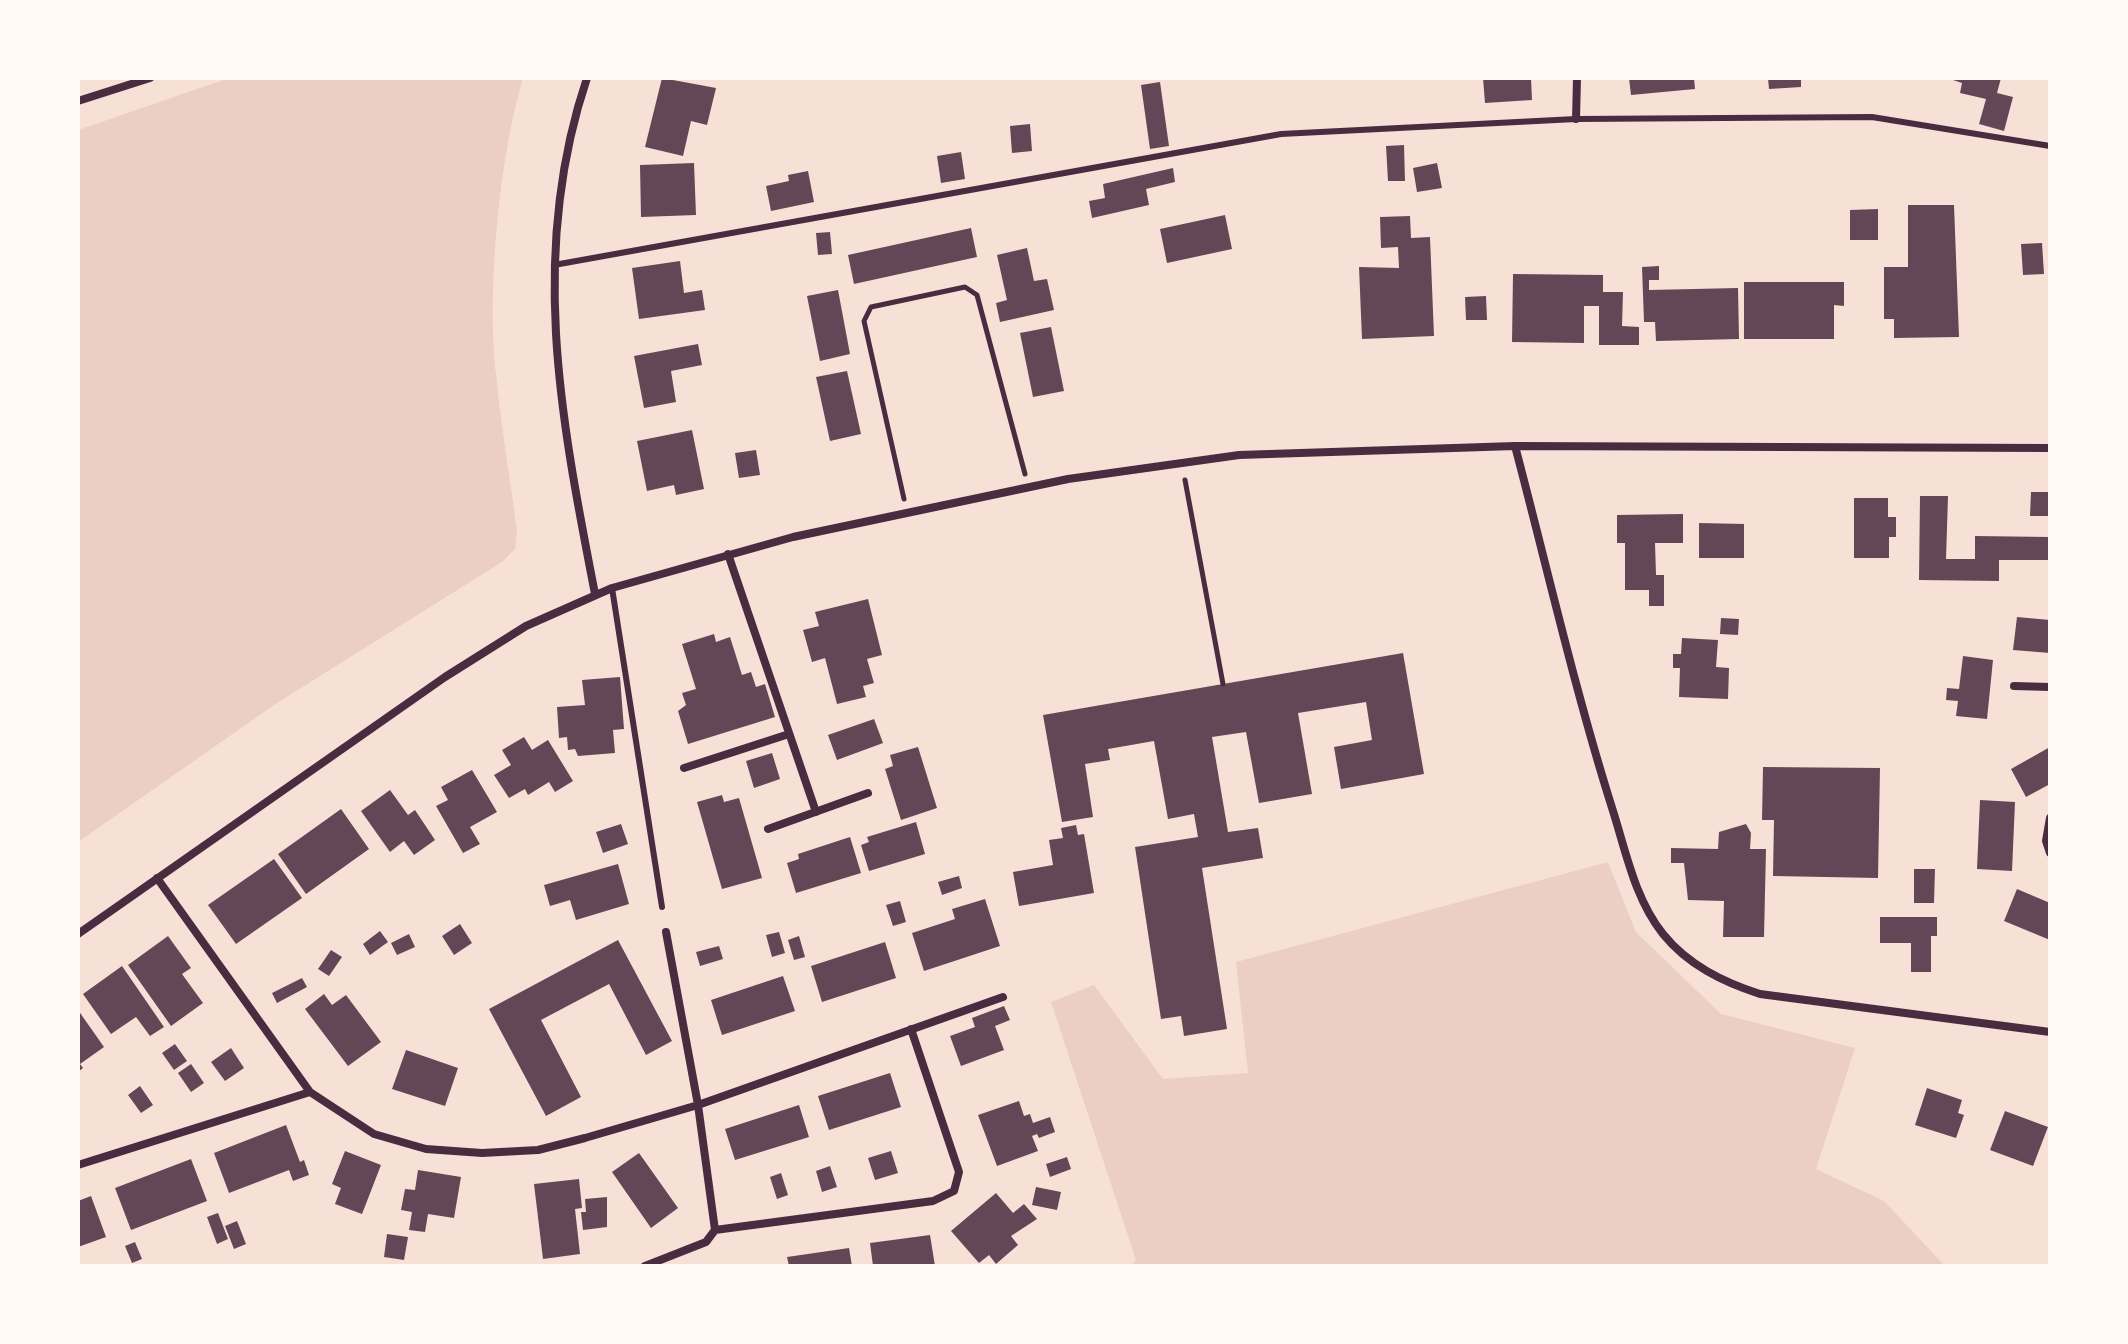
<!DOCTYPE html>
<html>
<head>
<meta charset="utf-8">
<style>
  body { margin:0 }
  #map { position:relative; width:2128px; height:1344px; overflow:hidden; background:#f7e1d7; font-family:Figtree,sans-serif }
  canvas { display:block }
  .frame { position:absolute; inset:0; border:80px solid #fffaf5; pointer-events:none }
</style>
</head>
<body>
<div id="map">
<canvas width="2128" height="1344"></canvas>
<div class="frame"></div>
</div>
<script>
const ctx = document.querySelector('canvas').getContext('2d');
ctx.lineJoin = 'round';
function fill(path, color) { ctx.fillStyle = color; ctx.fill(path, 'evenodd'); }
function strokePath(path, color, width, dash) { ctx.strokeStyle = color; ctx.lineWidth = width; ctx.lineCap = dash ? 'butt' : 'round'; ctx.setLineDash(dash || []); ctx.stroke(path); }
const green = new Path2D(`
  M229,78H523C499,159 487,289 496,374C501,426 510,478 517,531L515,549L502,562L277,703L78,842V130Z
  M1608,862L1636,932L1721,1014L1855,1048L1816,1169L1884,1201L1945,1266H1130L1136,1260L1051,1002L1094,985L1163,1079L1248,1073L1236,962Z`);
const building = new Path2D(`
  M662,78L716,88L707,125L691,121L683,156L645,147Z
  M1483,78H1531L1532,100L1485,103Z
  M1629,78H1694L1695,89L1631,95Z
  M1768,78H1801V87L1769,89Z
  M1947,78H2001L1997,93L2013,97L2004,131L1979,124L1986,99L1960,93L1962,83Z
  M1160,82L1169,146L1150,149L1141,85Z
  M1030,124L1032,151L1012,153L1010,126Z
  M1404,145L1405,181H1388L1386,146Z
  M961,152L965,179L941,183L937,156Z
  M694,163L696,215L641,217L640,165Z
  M1437,163L1442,188L1417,192L1413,168Z
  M1173,168L1175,182L1146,189L1149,205L1092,218L1089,201L1105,198L1103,184Z
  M808,171L814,202L771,211L766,186L789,181L788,175Z
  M1908,205H1954L1959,337L1894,338V319H1884V267H1908Z
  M1878,209V240H1850V210Z
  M1225,215L1232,249L1167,263L1160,229Z
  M1410,216L1411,238L1430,237L1434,336L1362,339L1359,267L1399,268L1398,247L1381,248L1380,217Z
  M971,228L977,257L854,284L848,255Z
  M830,232L832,254L818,255L816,233Z
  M2042,243L2044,274L2023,275L2021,244Z
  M1027,248L1034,281L1047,279L1054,310L1000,322L996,303L1007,300L997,255Z
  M680,261L684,293L702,290L705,310L639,319L632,268Z
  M1659,266V280H1649V290L1738,288L1739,339L1656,341L1655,322H1644L1642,267Z
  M1513,274L1603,275V292H1623L1622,326L1639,327V345H1599V306H1584V343L1512,342Z
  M1744,282H1844V306L1834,305V339H1744Z
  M838,290L850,354L820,361L807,296Z
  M1486,296L1487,320H1466L1465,297Z
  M1051,327L1064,391L1033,397L1020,333Z
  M698,344L702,365L671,371L676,402L644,408L634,356Z
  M847,371L861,434L830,441L816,377Z
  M692,430L704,489L676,495L674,485L647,491L637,441Z
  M756,450L760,475L739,478L735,453Z
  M2031,492H2050V516H2030Z
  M1920,496H1948L1946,559H1975V536L2050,537V560H1999V581L1919,580Z
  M1854,498H1888V517H1896V537H1889V558H1854Z
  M1683,514V543H1655L1656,575H1664V606H1649V590H1625V543H1617V515Z
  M1699,523L1744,524V558H1699Z
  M868,599L882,655L867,659L874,683L863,686L866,697L837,704L825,658L812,662L803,630L819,626L815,612Z
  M2017,617L2050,620V653L2013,650Z
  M1721,618L1739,619L1738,635L1720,634Z
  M714,634L716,642L730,637L742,675L751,672L756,687L765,684L775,717L688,744L678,711L686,705L682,693L696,689L682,644Z
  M1682,638L1718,640L1716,667L1729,668L1728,699L1679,697L1680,668H1673V654H1681Z
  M1403,653L1424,774L1341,789L1334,747L1372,740L1366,702L1298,713L1312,794L1259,803L1246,732L1212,737L1228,832L1258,828L1263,858L1202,868L1227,1029L1184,1036L1181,1016L1161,1019L1135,847L1198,837L1194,814L1168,819L1154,741L1108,749L1110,760L1085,764L1093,817L1062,822L1043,715Z
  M1963,656L1993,660L1987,719L1956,716L1958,701L1946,700L1947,688L1959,689Z
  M620,677L624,729L613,730L615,753L578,756L575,749L568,750L567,737L559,738L557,707L585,705L582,680Z
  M874,719L883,743L837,760L828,735Z
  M524,737L532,750L548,740L573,781L555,792L549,782L528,795L525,789L509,798L494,775L511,765L502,750Z
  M918,747L937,808L901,820L885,769L893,766L890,755Z
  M2050,747V784L2026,797L2011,769Z
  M772,753L780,779L754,788L746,761Z
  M1763,767L1880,768L1878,878L1773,876L1774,820H1762Z
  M472,770L497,812L470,827L480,844L463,853L436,806L448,800L441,787Z
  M390,790L408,815L415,810L435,840L414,855L404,841L390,852L361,811Z
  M722,795L724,802L739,798L762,878L722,889L697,802Z
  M1980,800L2015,802L2012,871L1977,869Z
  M341,809L369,849L306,894L278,854Z
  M916,822L925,854L869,871L861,845L869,842L867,837Z
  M621,824L628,844L603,853L596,832Z
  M1746,824L1751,833L1750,849H1766L1764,937H1723L1724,901L1688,900L1684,863H1671V848L1718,849L1719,832Z
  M1076,825L1078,835L1084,834L1094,893L1019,906L1013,872L1053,865L1049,840L1063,838L1061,828Z
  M850,837L861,873L796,893L787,863L799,859L798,854Z
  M274,859L302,898L236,944L208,905Z
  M618,864L629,904L576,920L570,900L550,906L544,885Z
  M1914,869H1935L1934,903H1914Z
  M959,876L962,888L942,895L938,882Z
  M2017,889L2050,903V940L2004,921Z
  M985,899L1000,946L924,971L912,933L955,919L952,909Z
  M900,901L906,922L893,926L886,905Z
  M1880,917H1937V936H1931V972H1911V943H1880Z
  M460,924L472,943L454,955L442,936Z
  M380,931L388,942L370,955L363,944Z
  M779,932L785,953L772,957L766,935Z
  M409,934L415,947L397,955L391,943Z
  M168,936L191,968L182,974L203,1003L171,1026L128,965Z
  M799,936L805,957L794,960L788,940Z
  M618,940L672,1041L646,1055L609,984L541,1020L581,1097L546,1116L489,1009Z
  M885,942L896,978L822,1002L811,966Z
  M719,946L723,959L700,966L696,952Z
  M331,950L342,957L329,976L318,969Z
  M122,966L164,1027L150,1036L136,1017L111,1034L83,994Z
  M783,976L795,1011L722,1035L711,1000Z
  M302,978L307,987L277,1003L272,993Z
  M324,994L332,1005L346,995L381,1042L348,1066L305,1009Z
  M1004,1006L1010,1020L995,1026L1004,1050L961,1066L950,1036L975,1027L972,1018Z
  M78,1010L104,1047L80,1064L83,1068L78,1072Z
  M175,1044L187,1061L174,1070L162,1053Z
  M231,1048L244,1068L225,1081L211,1062Z
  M406,1050L458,1068L445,1106L392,1089Z
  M191,1064L204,1083L191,1092L178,1073Z
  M890,1073L901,1107L829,1130L818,1096Z
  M140,1086L153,1105L141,1113L128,1095Z
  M1927,1088L1962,1100L1958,1113L1964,1115L1956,1138L1915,1125Z
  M1019,1101L1024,1116L1030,1114L1033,1123L1050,1117L1055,1132L1039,1138L1037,1134L1032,1136L1038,1151L997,1166L978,1115Z
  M799,1105L809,1137L735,1160L725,1129Z
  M2005,1111L2048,1127L2033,1166L1990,1150Z
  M286,1125L300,1162L304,1160L309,1175L293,1181L289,1170L229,1193L214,1153Z
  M345,1151L381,1165L362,1214L335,1204L341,1188L332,1184Z
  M891,1151L898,1173L875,1180L868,1158Z
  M639,1153L678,1208L651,1228L612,1172Z
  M1067,1157L1071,1169L1050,1177L1046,1164Z
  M191,1159L207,1201L131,1230L115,1188Z
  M830,1166L837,1187L822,1192L816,1171Z
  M418,1170L461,1177L454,1218L428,1214L425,1232L409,1230L412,1212L401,1210L405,1189L415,1190Z
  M781,1173L788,1195L777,1199L770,1177Z
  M579,1179L582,1208L575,1209L580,1254L543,1259L534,1184Z
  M1036,1187L1061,1192L1057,1210L1032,1205Z
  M996,1193L1013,1213L1024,1204L1037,1219L1011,1236L1018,1245L996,1264L989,1255L979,1263L951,1231Z
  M91,1196L106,1237L78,1247V1201Z
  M607,1197V1227L583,1230L581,1212H586L585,1199Z
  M218,1213L228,1239L217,1244L207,1217Z
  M237,1221L246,1244L234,1249L225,1226Z
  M387,1234L408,1237L404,1260L384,1257Z
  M930,1235L935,1266H873L870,1243Z
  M135,1242L142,1259L132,1263L125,1246Z
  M849,1248L852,1266H789L787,1257Z`);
const path = new Path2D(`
  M1185,480L1223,684
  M904,499L864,321L871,307L965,287L977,295L1025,474`);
const service = new Path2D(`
  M554,265L1281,134L1576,119L1872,117L2050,146
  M612,588L662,907`);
const minor = new Path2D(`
  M587,78C528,253 561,419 595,594
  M78,101L150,78
  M1576,119L1577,78
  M1515,446C1547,567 1575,691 1613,811C1626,852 1635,899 1663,934C1688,965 1723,982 1760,994L2050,1032
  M728,554L816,812
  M2014,686L2050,687
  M684,768L789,734
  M2050,818L2046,841L2050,853
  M768,829L868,793
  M157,878L310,1092L374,1134L426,1149L482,1153L538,1150L585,1138L698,1105L1003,997
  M666,932L698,1105L715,1230L933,1201L954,1191L959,1172L911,1029
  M78,934L445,677L526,626L612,588L793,537L1068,479L1239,455L1515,446L2050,448
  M78,1165L310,1092
  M645,1266L706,1242L715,1230`);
fill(green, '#ebcfc5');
fill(building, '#644757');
strokePath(path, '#4a2c40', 5);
strokePath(service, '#4a2c40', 6);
strokePath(minor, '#4a2c40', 8);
</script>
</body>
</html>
